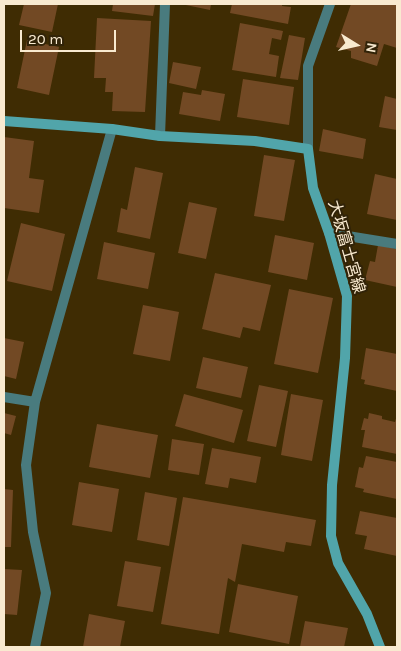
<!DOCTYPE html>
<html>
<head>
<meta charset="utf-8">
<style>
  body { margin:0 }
  #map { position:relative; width:401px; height:651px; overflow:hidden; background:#3f2c03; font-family:Karla,sans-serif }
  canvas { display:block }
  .frame { position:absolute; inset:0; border:5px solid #f9ead0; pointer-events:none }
  .north { position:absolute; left:331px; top:20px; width:50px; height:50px; -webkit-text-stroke:4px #312308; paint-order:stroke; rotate:100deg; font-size:14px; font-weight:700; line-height:20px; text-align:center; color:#f9ead0 }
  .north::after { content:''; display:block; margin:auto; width:18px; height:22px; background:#f9ead0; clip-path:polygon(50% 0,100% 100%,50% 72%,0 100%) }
  .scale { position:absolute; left:20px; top:30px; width:96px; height:22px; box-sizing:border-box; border:2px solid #f9ead0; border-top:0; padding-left:6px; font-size:15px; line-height:18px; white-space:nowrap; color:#f9ead0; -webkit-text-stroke:4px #312308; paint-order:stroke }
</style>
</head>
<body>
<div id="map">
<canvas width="401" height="651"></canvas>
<div class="frame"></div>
<div class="north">N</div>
<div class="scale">20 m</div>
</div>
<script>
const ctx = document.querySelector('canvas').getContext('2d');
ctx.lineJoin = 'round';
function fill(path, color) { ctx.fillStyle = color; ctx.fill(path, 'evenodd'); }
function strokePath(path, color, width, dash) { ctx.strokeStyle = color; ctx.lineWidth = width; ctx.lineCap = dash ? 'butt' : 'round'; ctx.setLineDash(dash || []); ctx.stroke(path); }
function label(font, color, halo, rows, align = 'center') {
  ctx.font = font + ' Karla,"Noto Sans JP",sans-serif'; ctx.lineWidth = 4; ctx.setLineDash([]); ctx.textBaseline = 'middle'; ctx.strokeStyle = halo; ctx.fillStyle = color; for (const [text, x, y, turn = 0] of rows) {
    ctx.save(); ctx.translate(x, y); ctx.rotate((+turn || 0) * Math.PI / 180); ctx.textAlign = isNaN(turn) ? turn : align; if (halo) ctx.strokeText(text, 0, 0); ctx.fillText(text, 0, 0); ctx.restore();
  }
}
const building = new Path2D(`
  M24,4H58L52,32L19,25Z
  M113,4H155L153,16L112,11Z
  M181,4H211L210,10Z
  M232,4H282V6L291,7L288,24L230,13Z
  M351,4H397V48L384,44L377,66L351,58V51L336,47Z
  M97,18L151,21L145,112L112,111L113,92H105L106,78H94Z
  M240,23L283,31L281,40L272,38L269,54L279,56L276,77L232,70Z
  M289,35L305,38L298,80L280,78Z
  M27,40L59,47L49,95L17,88Z
  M173,62L201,67L196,89L169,83Z
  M243,79L294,87L289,125L237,117Z
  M202,90L225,94L220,121L179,114L183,92L201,95Z
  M385,96L397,99V130L379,127Z
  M323,129L366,139L363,159L319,151Z
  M4,137L34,141L29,178L44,180L39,213L4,208Z
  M264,155L295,160L284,221L254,216Z
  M135,167L163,173L150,239L117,232L121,208L127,210Z
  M375,174L397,179V220L367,214Z
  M189,202L217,208L206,259L178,253Z
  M21,223L65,234L52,291L7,281Z
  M275,235L314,243L307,280L268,272Z
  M104,242L155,253L148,289L97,279Z
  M378,245L397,249V287L365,280L370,261L375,262Z
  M215,273L271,285L260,331L243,327L240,338L202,329Z
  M289,289L333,298L318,373L274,364Z
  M143,305L179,312L170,361L133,354Z
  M4,338L24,342L16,379L4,376Z
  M366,348L397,354V391L364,384L365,380L361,379Z
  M203,357L248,367L241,398L196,388Z
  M259,385L288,391L276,447L247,441Z
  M184,394L243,410L234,443L175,426Z
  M291,394L323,400L312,461L281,455Z
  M4,413L16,416L11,435L4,433Z
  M369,413L382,416V419L395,422L397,415V454L362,447L365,430H361L364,418L368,419Z
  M97,424L158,435L150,478L89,467Z
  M172,439L204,444L199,475L168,470Z
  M212,448L261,457L256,483L230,478L228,488L205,484Z
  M366,456L397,462V499L363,492L364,489L355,487L359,467L363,468Z
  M79,482L119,489L112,532L72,525Z
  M4,489L13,490L11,547H4Z
  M145,492L177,498L169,546L137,540Z
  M183,497L316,520L311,546L286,542L284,552L242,544L235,582L228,578L219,634L161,624Z
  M360,511L397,518V556L364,549L367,536L355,534Z
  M125,561L161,567L153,612L117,606Z
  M4,569L22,570L17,615L4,614Z
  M238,584L298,596L289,644L229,632Z
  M89,614L125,621L120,647H83Z
  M305,621L348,628L344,647H300Z`);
const minor = new Path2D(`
  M160,136L165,4
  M308,149V66L330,4
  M329,233L397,244
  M4,397L35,402L112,129
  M35,402L26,465L33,532L46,593L35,647`);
const secondary = new Path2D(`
  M4,121L112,129L160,136L255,141L308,149L313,188L329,233L347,296L345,358L332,485L331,536L338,563L367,614L380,647`);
const streetNames = [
  ["大坂富士宮線",346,247,74]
];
fill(building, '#724924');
strokePath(minor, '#497b7e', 10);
strokePath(secondary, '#51a5aa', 10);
label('16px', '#f9ead0', '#312308', streetNames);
</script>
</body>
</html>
